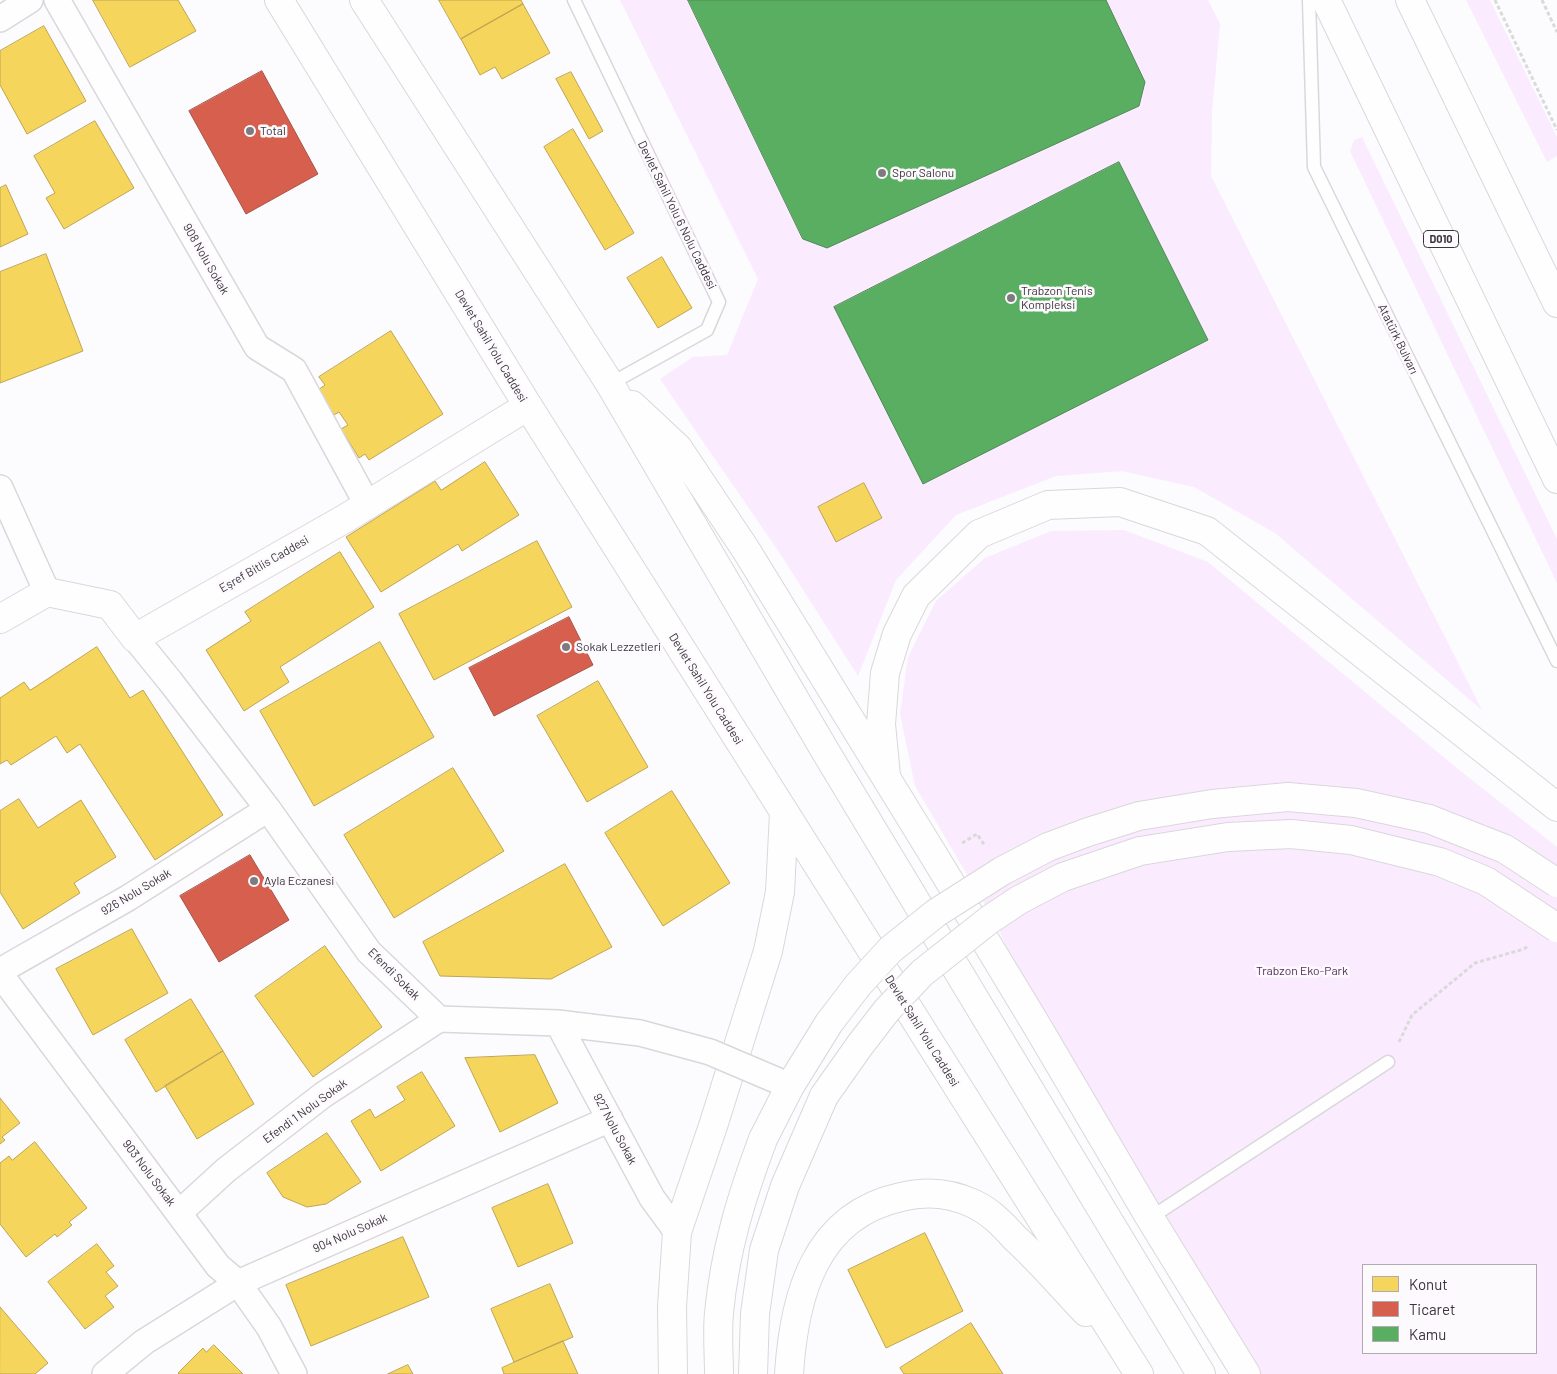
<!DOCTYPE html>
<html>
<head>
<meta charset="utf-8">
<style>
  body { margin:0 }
  #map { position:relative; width:1557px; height:1374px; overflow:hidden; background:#fcfbfd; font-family:Barlow,sans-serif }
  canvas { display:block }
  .legend { position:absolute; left:1362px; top:1264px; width:175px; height:90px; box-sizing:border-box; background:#fdfafe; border:1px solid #afabb0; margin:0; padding:6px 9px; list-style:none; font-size:15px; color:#3b343c }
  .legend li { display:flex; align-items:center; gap:10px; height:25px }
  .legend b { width:25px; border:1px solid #afabb0 }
</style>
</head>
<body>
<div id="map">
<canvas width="1557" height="1374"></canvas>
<ul class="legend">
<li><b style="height:14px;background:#f6d55c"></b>Konut</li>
<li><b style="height:14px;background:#d6604d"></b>Ticaret</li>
<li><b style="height:14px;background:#5aae61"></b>Kamu</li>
</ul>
</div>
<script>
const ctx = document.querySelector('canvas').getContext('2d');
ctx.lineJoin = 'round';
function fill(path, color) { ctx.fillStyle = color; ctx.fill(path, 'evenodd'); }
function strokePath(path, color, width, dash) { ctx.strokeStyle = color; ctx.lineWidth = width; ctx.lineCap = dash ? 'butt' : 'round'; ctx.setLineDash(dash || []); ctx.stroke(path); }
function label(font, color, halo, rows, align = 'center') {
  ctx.font = font + ' Barlow,sans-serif'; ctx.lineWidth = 5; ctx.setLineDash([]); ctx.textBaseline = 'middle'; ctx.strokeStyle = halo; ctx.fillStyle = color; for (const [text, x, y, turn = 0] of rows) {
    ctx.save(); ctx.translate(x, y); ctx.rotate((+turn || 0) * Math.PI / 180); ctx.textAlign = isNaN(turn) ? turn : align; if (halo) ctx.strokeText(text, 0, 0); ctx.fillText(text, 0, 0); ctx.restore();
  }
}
const green = new Path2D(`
  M620,0H1208L1220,24L1212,112L1211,176L1482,710L1275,533L1194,487L1122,471L1056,476L956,515L896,580L858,676L779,552L660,379L693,357L727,355L758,279Z
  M1466,0H1490L1557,137V156L1547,162Z
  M1362,137L1557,539V583L1350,151L1354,140Z
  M1124,530L1208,562L1458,769L1557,847V1374H1246L1037,1026L999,929L915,786L900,714L908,657L936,601L985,558L1051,531ZM1363,1265H1536V1353H1363Z`);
const homes = new Path2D(`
  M93,0H178L196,31L130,67Z
  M439,0H521L523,4L461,39Z
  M523,4L550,53L502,79L495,67L480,75L461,39Z
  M44,26L86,101L27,134L0,85V51Z
  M571,72L603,131L589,139L556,79Z
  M95,121L134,188L64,229L46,198L55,193L34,156Z
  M573,129L634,233L605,250L544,147Z
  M6,185L28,234L0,247V188Z
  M46,254L83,351L0,383V272Z
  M662,257L692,308L658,328L627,278Z
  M391,331L443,414L369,460L365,454L359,458L341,429L348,425L339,412L334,415L318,390L325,385L319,377Z
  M485,462L519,515L462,551L458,544L381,592L346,537L435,481L441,490Z
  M864,483L882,518L836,542L818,507Z
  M537,541L572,607L434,680L399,614Z
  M340,552L374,607L280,667L289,682L244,711L206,650L251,621L245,612Z
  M380,642L434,737L314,806L260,711Z
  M97,647L130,698L143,690L223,815L155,860L80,744L67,753L56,736L11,765L7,760L0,764V698L24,682L30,690Z
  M598,681L648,767L587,802L537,716Z
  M453,768L504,851L394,918L344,835Z
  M672,791L730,883L663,926L605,833Z
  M19,799L38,828L81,800L116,857L74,883L80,893L23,929L0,892V811Z
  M565,864L612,947L551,979L440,976L423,942Z
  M132,929L168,993L93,1035L56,969Z
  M325,946L382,1027L313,1077L255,996Z
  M191,999L223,1051L156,1092L125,1040Z
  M223,1051L254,1104L197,1139L165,1086Z
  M535,1055L558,1103L500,1132L465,1058Z
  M422,1072L455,1126L381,1171L351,1121L370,1109L375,1118L405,1100L397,1087Z
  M0,1098L20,1123L2,1137L5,1140L0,1144Z
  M327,1133L361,1182L326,1204L307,1207L283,1197L267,1173Z
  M35,1142L87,1208L69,1222L72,1225L57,1237L55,1234L26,1257L0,1224V1163L9,1156L12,1160Z
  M548,1184L573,1243L518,1267L492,1208Z
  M925,1233L963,1311L886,1348L848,1270Z
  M403,1237L429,1297L311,1346L286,1285Z
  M97,1244L114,1266L106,1272L118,1286L105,1296L114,1307L85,1329L48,1282Z
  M550,1284L573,1337L514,1362L491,1309Z
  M0,1307L48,1363L35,1374H0Z
  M971,1323L1003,1374H904L900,1368Z
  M563,1341L578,1374H504L502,1368Z
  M214,1345L243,1374H179L178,1373L203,1348L206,1352Z
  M408,1365L413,1374H388Z`);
const shops = new Path2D(`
  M262,71L318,174L246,214L189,111Z
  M569,617L593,665L494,716L469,668Z
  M250,855L289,920L219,962L180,896Z`);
const public = new Path2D(`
  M688,0H1106L1145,82L1139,106L827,248L803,239Z
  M1119,162L1208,340L923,484L834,307Z`);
const path = new Path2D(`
  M1495,0L1557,130
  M1542,0L1557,32
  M962,843L977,834L985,846
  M1399,1042L1412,1015L1475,963L1524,949L1529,945`);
const service = new Path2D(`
  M574,0L719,302L707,330L610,384
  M1309,0L1314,167L1557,661
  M1150,1218L1388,1062`);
const minor = new Path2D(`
  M57,0L257,347L294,370L367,504
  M0,19L30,0
  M0,488L47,592
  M135,638L170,681L268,809L369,952L439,1019L558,1023L590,1027
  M0,971L128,898L268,809
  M0,974L218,1266L238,1283L269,1327L294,1374
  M558,1023L652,1198L677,1232
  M179,1213L226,1170L323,1095L439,1019
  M105,1374L144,1342L238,1283L610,1119`);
const tertiary = new Path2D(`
  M0,619L47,592L110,605L135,638L346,518L528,406`);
const primary = new Path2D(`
  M279,0L528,406L1139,1374
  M364,0L610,384L827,754L1201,1374
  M632,405L678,448L746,550L936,859L1037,1026L1150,1218L1246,1374
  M673,1374L672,1307L677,1232L713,1126L768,951L780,892L784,813
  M719,1374C719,1354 717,1333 719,1313C725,1250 741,1198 763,1139
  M753,1374L755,1314L764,1250L785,1186L824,1096
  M789,1374C794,1297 814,1216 901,1197C925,1191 951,1193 974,1204C991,1212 1003,1225 1015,1238C1040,1261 1062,1287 1086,1312`);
const trunk = new Path2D(`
  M1326,0L1557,479
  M1410,0L1557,303
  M886,776L881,724L885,673L897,634L916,596L979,534L1048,505L1120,502L1207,531L1557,807`);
const minorBridge = new Path2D(`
  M590,1027L640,1033L710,1052L790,1086`);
const primaryBridge = new Path2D(`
  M824,1096L860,1045L887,1010L922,973L989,920L1019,900L1063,877L1140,851L1228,837L1291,834L1351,840L1440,862L1486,881L1557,928
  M763,1139L790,1086L829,1023L858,985L890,950L936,913L1002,871L1048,847L1088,832L1139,816L1212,804L1288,797L1356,803L1429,819L1505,849L1557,883`);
const markers = [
  [250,131,5,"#7f7a80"],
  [882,173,5,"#7f7a80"],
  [1011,298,5,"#7f7a80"],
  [566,647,5,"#7f7a80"],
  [254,881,5,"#7f7a80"]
];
const shields = [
  [1441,239,35]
];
const shieldNames = [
  ["D010",1441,239]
];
const poiNames = [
  ["Total",260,131],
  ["Spor Salonu",892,173],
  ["Trabzon Tenis",1021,291],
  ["Kompleksi",1021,305],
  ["Sokak Lezzetleri",576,647],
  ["Ayla Eczanesi",264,881]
];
const streetNames = [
  ["Devlet Sahil Yolu 6 Nolu Caddesi",677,215,64],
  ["908 Nolu Sokak",206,259,60],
  ["Atatürk Bulvarı",1398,339,64],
  ["Devlet Sahil Yolu Caddesi",491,346,59],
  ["Eşref Bitlis Caddesi",264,564,-30],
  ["Devlet Sahil Yolu Caddesi",706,689,58],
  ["926 Nolu Sokak",136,892,-31],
  ["Efendi Sokak",394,974,45],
  ["Devlet Sahil Yolu Caddesi",922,1031,58],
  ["Efendi 1 Nolu Sokak",305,1111,-36],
  ["927 Nolu Sokak",615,1129,62],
  ["903 Nolu Sokak",149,1173,53],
  ["904 Nolu Sokak",350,1233,-24]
];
const parkNames = [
  ["Trabzon Eko-Park",1302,971]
];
fill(green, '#faecfe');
fill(homes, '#f6d55c');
strokePath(homes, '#bea552', 1);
fill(shops, '#d6604d');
strokePath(shops, '#a85348', 1);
fill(public, '#5aae61');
strokePath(public, '#518956', 1);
strokePath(service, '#dad7db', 15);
strokePath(minor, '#dad7db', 28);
strokePath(tertiary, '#dad7db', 30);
strokePath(primary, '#dad7db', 30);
strokePath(trunk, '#dad7db', 30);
strokePath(path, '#dadada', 3, [4, 2.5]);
strokePath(service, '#fffeff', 12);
strokePath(minor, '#fffeff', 25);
strokePath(tertiary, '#fffeff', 28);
strokePath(primary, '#fffeff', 28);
strokePath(trunk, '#fffeff', 28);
strokePath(minorBridge, '#dad7db', 28, []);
strokePath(primaryBridge, '#dad7db', 30, []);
strokePath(minorBridge, '#fffeff', 25);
strokePath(primaryBridge, '#fffeff', 28);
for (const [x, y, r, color] of markers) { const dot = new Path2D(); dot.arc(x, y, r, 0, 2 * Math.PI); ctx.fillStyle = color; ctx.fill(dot); strokePath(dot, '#fdfafe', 2); }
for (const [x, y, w] of shields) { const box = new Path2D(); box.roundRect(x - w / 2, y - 8.5, w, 17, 4); ctx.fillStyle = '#fdfafe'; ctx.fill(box); strokePath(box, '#3b343c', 1); }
label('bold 11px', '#3b343c', null, shieldNames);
label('12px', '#3b343c', '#fdfafe', poiNames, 'left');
label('12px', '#3b343c', '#fdfafe', streetNames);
label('12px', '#54285e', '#fdfafe', parkNames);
</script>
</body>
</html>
